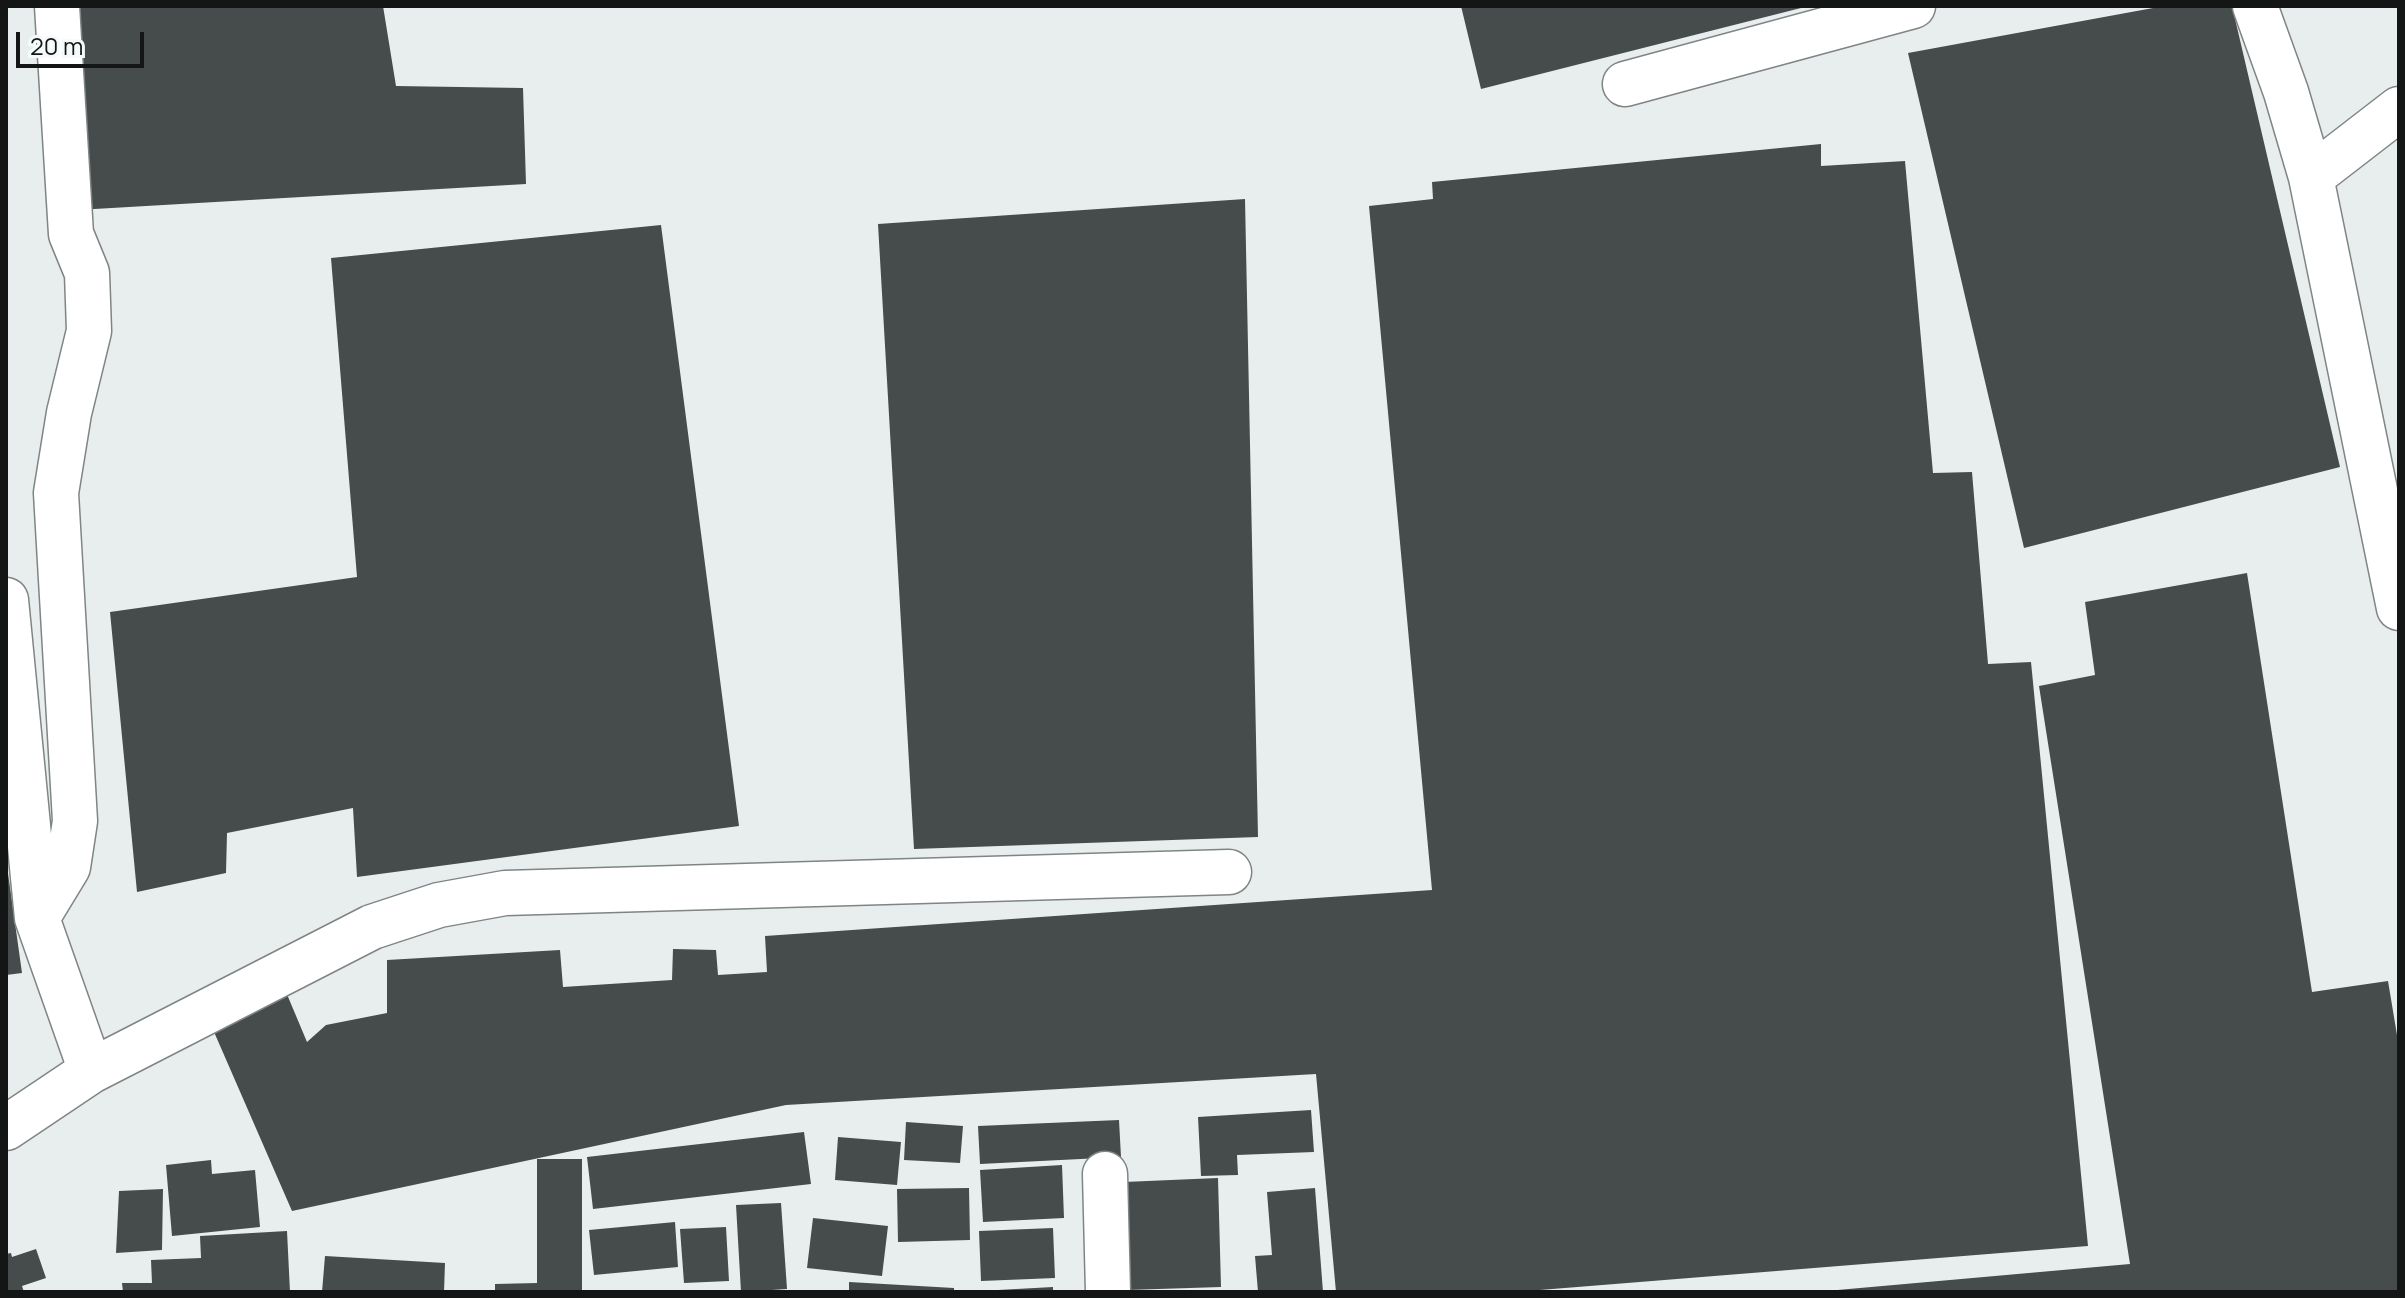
<!DOCTYPE html>
<html>
<head>
<meta charset="utf-8">
<style>
  body { margin:0 }
  #map { position:relative; width:2405px; height:1298px; overflow:hidden; background:#e8eeee; font-family:Manrope,sans-serif }
  canvas { display:block }
  .frame { position:absolute; inset:0; border:8px solid #141616; pointer-events:none }
  .scale { position:absolute; left:16px; top:32px; width:128px; height:36px; box-sizing:border-box; border:4px solid #141616; border-top:0; padding-left:10px; font-size:24px; line-height:28px; white-space:nowrap; color:#141616; -webkit-text-stroke:6px #f5fbfb; paint-order:stroke }
</style>
</head>
<body>
<div id="map">
<canvas width="2405" height="1298"></canvas>
<div class="frame"></div>
<div class="scale">20 m</div>
</div>
<script>
const ctx = document.querySelector('canvas').getContext('2d');
ctx.lineJoin = 'round';
function fill(path, color) { ctx.fillStyle = color; ctx.fill(path, 'evenodd'); }
function strokePath(path, color, width, dash) { ctx.strokeStyle = color; ctx.lineWidth = width; ctx.lineCap = dash ? 'butt' : 'round'; ctx.setLineDash(dash || []); ctx.stroke(path); }
const building = new Path2D(`
  M72,6H383L396,86L523,88L526,184L77,210Z
  M1461,6H1805V7L1481,89Z
  M2164,6H2232L2340,467L2024,548L1908,53Z
  M1821,144V166L1905,161L1933,473L1972,472L1988,664L2031,662L2088,1246L1515,1292H1336L1316,1074L786,1105L292,1211L211,1025L286,992L307,1042L326,1025L387,1013V960L560,950L563,987L672,980L673,949L716,950L718,975L767,972L765,936L1432,890L1369,206L1433,199L1432,182Z
  M1245,199L1258,837L914,849L878,224Z
  M661,225L739,826L357,877L353,808L227,833L226,873L137,892L110,612L357,577L331,258Z
  M2247,573L2312,992L2388,981L2399,1047V1292H1815L2130,1264L2039,686L2095,675L2085,602Z
  M6,859L22,973L6,975Z
  M1311,1110L1314,1152L1237,1155L1238,1175L1201,1176L1198,1117Z
  M1119,1120L1121,1157L980,1164L978,1126Z
  M906,1122L963,1126L960,1163L904,1160Z
  M804,1132L811,1184L593,1209L587,1157Z
  M838,1137L901,1142L897,1185L835,1180Z
  M537,1159H582V1292H495V1284L537,1283Z
  M211,1160L212,1174L255,1170L260,1227L172,1236L166,1165Z
  M1062,1165L1064,1218L983,1222L980,1170Z
  M1218,1178L1221,1287L1127,1290L1124,1182Z
  M969,1188L970,1240L898,1242L897,1189Z
  M1315,1188L1323,1292H1258L1255,1256L1272,1255L1267,1192Z
  M163,1189L162,1250L116,1253L119,1191Z
  M781,1203L787,1289L741,1292L736,1205Z
  M813,1218L888,1226L882,1276L807,1268Z
  M675,1222L678,1267L594,1275L589,1230Z
  M726,1227L729,1281L684,1283L680,1229Z
  M1053,1228L1055,1278L981,1281L979,1231Z
  M287,1231L290,1292H123L122,1283H152L151,1260L201,1258L200,1236Z
  M36,1249L46,1278L22,1286L24,1292H6V1254L11,1253L12,1257Z
  M325,1256L445,1263L444,1292H322Z
  M849,1282L954,1288V1292H849Z
  M1053,1287V1292H998V1290Z`);
const minor = new Path2D(`
  M2255,6L2286,92L2311,177
  M1625,84L1913,6
  M2399,109L2311,177L2399,608
  M6,600L37,918L91,1071
  M37,918L68,867L75,821L56,493L69,413L89,331L87,273L71,234L57,6
  M6,1128L91,1071L372,927L439,905L505,893L1229,872
  M1105,1174L1108,1292`);
fill(building, '#464b4b');
strokePath(minor, '#7f8484', 47);
strokePath(minor, '#fff', 44);
</script>
</body>
</html>
